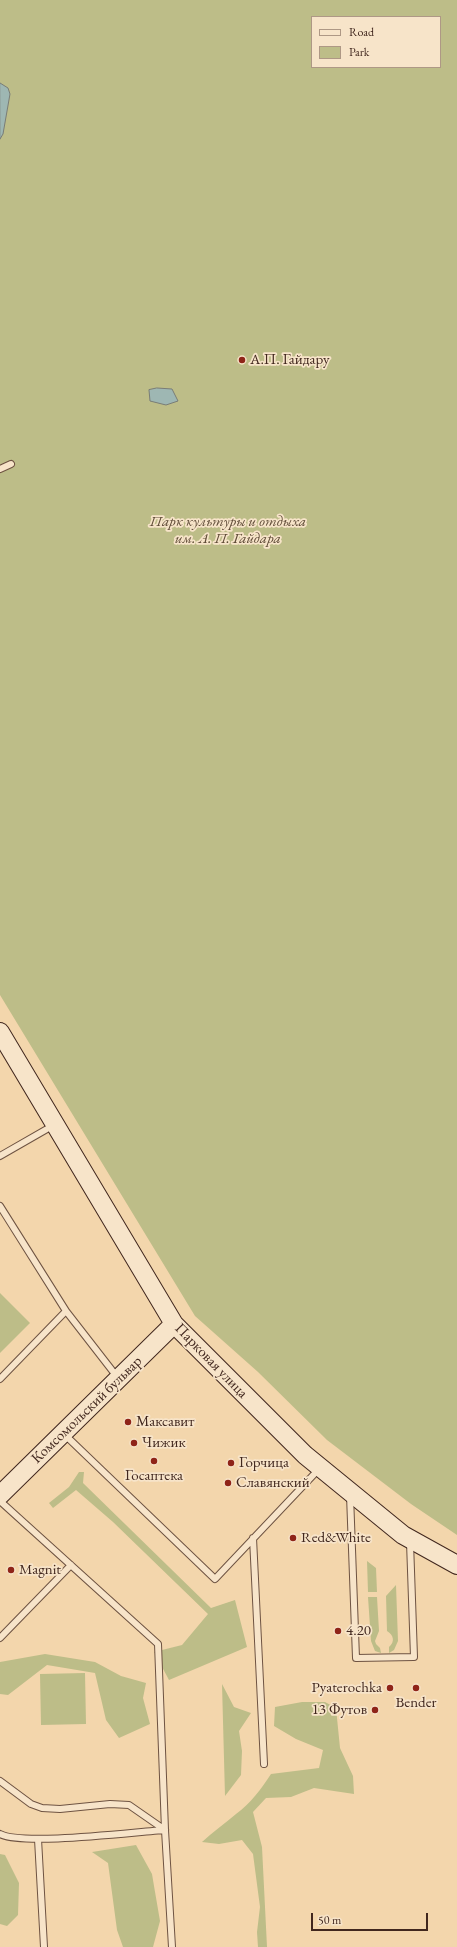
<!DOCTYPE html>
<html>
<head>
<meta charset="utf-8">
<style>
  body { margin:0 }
  #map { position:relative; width:457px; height:1947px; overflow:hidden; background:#f3d6ac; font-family:"EB Garamond",serif }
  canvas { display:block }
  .legend { position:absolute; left:311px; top:16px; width:130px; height:52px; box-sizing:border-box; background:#f7e4c9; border:1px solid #ae9885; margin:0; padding:5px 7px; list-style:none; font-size:12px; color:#41271e }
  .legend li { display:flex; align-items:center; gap:8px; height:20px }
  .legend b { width:20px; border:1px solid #ae9885 }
  .scale { position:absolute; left:311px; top:1913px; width:117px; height:18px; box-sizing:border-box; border:2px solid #41271e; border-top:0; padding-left:5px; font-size:12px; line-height:14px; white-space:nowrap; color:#41271e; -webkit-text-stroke:3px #f7e4c9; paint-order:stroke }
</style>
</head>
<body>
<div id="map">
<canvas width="457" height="1947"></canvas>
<ul class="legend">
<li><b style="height:5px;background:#f7e4c9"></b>Road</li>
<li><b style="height:11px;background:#bdbd88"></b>Park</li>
</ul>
<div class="scale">50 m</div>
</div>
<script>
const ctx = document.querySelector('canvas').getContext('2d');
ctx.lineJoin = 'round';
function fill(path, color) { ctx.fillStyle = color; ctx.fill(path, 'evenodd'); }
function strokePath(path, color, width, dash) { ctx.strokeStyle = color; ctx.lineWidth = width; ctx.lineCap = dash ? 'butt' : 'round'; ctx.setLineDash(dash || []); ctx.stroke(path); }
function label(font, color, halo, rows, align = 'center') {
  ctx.font = font + ' "EB Garamond",serif'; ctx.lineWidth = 3.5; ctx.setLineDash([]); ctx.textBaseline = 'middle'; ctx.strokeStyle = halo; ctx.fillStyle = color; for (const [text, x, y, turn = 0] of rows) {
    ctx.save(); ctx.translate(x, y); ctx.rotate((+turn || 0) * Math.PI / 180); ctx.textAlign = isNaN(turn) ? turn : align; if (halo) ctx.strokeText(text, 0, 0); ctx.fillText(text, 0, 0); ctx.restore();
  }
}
const green = new Path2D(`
  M0,0H457V1535L411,1504L327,1440L258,1372L195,1316L0,995ZM312,17H440V67H312Z
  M0,1293L30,1323L0,1353Z
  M79,1472H84L83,1483L211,1608L235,1600L247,1647L169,1680L154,1652L182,1645L208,1614L113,1522L76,1490L53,1508L49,1503L69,1487Z
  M367,1561L376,1568L377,1592H368Z
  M396,1585L398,1641L394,1650L389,1653V1647C395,1642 394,1635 387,1631L386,1596Z
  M368,1597H377L379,1631L375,1641L376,1644L380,1648L381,1653L375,1651L371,1641Z
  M45,1654L95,1662L121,1676L146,1683L143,1698L150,1724L119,1738L106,1720L95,1673L47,1665L8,1695L0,1694V1662Z
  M85,1673L86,1724L41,1725L40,1674Z
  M222,1684L234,1707L251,1713L239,1731L242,1751L241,1775L225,1796Z
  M302,1702H325L336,1708L340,1748L353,1776L354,1794L314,1788L291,1797L266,1798L253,1812L262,1847L267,1947H258L257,1932L260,1907L253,1854L242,1840L219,1844L202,1842C213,1832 224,1824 236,1814C250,1804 262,1788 271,1774L319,1768L323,1750L296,1739L274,1726L275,1707Z
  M136,1845L152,1874L154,1886L160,1921L153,1947H123L117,1930L108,1863L92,1852Z
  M0,1854L5,1855L19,1883L18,1915L7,1926L0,1924Z`);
const water = new Path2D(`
  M0,83L8,88L10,94L3,134L0,139Z
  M157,388L172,389L178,401L166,405L150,401L149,390Z`);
const lane = new Path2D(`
  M0,469L11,464
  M0,1156L54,1125
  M0,1206L66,1311L0,1379
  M66,1311L118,1378
  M65,1435L215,1579L319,1469
  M350,1495L356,1658L414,1657L410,1542
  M0,1501L158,1644L165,1830
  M253,1538L264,1764
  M0,1638L71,1565
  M0,1781L31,1804L42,1808L60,1809L110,1804L129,1805L165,1830
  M0,1834C23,1846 133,1832 165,1830L172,1947
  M38,1839L44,1947`);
const secondary = new Path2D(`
  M0,1032L174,1324L305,1455L403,1535L457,1565
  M0,1495L174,1324`);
const markers = [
  [242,360,4,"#8f2418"],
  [128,1422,4,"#8f2418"],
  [134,1443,4,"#8f2418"],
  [154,1461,4,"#8f2418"],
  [231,1463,4,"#8f2418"],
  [228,1483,4,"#8f2418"],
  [293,1538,4,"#8f2418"],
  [11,1570,4,"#8f2418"],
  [338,1631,4,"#8f2418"],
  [390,1688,4,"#8f2418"],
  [416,1688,4,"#8f2418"],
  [375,1710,4,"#8f2418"]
];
const poiNames = [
  ["А.П. Гайдару",250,360],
  ["Максавит",136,1422],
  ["Чижик",142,1443],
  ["Горчица",239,1463],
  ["Госаптека",154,1476,"center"],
  ["Славянский",236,1483],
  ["Red&White",301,1538],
  ["Magnit",19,1570],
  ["4.20",346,1631],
  ["Pyaterochka",382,1688,"right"],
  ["Bender",416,1703,"center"],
  ["13 Футов",367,1710,"right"]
];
const parkNames = [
  ["Парк культуры и отдыха",228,522],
  ["им. А. П. Гайдара",228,539]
];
const streetNames = [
  ["Парковая улица",211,1361,46],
  ["Комсомольский бульвар",87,1410,-44]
];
fill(green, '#bdbd88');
fill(water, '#9eb7b3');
strokePath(water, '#797d77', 1);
strokePath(lane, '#6e5342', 8);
strokePath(secondary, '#41271e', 20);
strokePath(lane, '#f7e4c9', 6);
strokePath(secondary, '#f7e4c9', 18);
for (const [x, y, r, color] of markers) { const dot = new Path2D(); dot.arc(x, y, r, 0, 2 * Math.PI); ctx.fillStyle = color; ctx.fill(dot); strokePath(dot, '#f7e4c9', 1.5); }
label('15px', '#41271e', '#f7e4c9', poiNames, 'left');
label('italic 15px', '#604c38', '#f7e4c9', parkNames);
label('15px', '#41271e', '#f7e4c9', streetNames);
</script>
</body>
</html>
